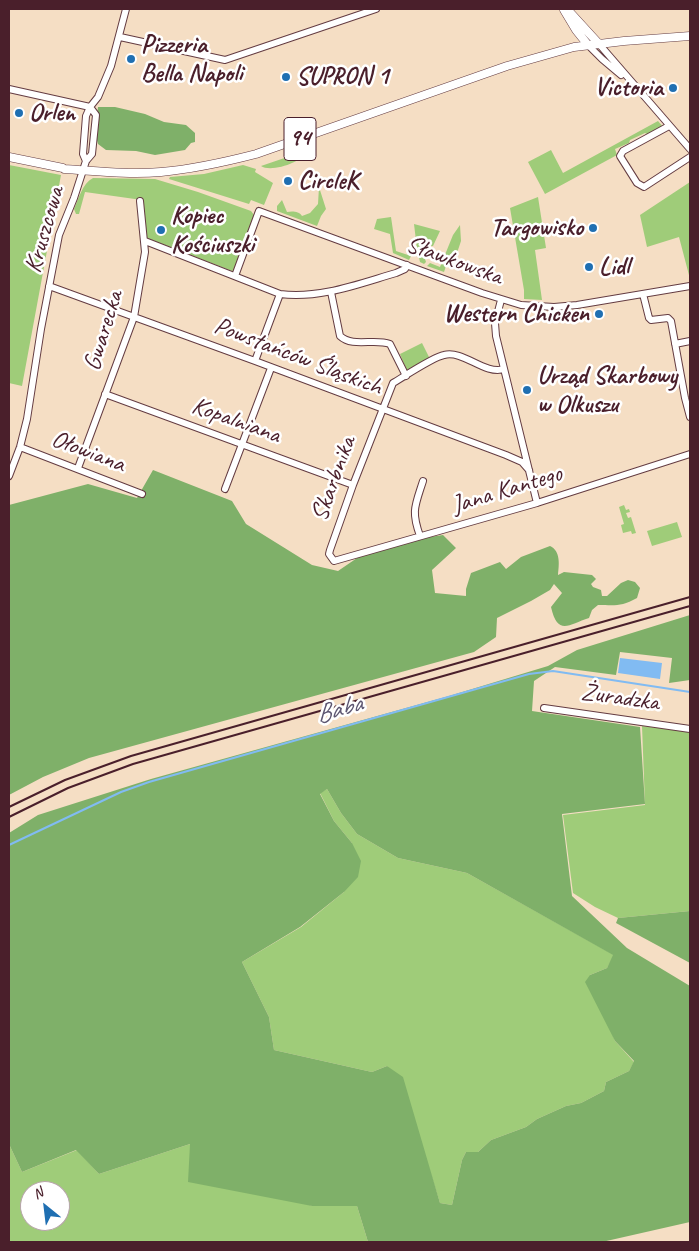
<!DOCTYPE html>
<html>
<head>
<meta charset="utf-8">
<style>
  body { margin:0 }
  #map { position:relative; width:699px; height:1251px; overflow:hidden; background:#f5dec4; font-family:Caveat,sans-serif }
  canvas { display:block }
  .frame { position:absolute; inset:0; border:10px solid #4a1f2b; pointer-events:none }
  .north { position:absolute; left:20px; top:1181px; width:50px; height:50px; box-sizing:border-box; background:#fff; border:1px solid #b7a5aa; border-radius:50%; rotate:331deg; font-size:14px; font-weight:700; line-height:20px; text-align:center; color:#4a1f2b }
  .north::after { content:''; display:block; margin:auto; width:18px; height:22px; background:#1f6fb2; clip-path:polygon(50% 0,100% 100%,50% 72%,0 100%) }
</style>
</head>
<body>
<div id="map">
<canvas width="699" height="1251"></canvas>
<div class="frame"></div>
<div class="north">N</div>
</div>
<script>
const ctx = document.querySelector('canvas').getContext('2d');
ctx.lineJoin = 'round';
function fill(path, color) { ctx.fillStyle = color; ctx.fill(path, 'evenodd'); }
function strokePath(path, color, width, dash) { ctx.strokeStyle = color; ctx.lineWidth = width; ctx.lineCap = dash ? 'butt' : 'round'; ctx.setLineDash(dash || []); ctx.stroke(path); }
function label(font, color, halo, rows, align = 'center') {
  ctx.font = font + ' Caveat,sans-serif'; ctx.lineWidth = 5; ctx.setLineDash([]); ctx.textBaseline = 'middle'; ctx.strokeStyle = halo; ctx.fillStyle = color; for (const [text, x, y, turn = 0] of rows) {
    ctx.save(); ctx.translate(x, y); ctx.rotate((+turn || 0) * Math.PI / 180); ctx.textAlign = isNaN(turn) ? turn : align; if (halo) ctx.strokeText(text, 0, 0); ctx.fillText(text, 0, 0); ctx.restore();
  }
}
const green = new Path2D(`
  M658,121L664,128L649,135L645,133L630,140L629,143L615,149L617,155L545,194L528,162L551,150L563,173Z
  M308,150C304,162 271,173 261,166Z
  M9,165L61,175L22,386L9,383Z
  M243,165L256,169L255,172L273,183L264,205L251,200L249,204L169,179L170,177L204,174Z
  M93,178L155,179L198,192L251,211L254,215L253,220L234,270L232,271L147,238L142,200L85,192L79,214H76L74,209C79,198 82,184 93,178Z
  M690,182V279L679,237L647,247L640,215Z
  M319,187L326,209L321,216L317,226L277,211V206L282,200L287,212C292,211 299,211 302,216L310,213L318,204Z
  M538,197L546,248L535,250L542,300L524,299V290L510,208Z
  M391,217L396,251L411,256L409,260L393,253L390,234L374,229L377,219Z
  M414,224L440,231L433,246H427L424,256L426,262L424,264L420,262L417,249Z
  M460,225L461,241L456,256L450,254L444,272L427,266L430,263L440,267L453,235Z
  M422,343L430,359L407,371L400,354Z
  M624,505L626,510L629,509L630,512L626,513L628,518L631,517L636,533L632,534L631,531L623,533L621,525L624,524L619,507Z
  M677,522L682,537L652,546L647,531Z
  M642,726L690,732V911L618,918L595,907L573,893L563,815L645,805Z
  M327,789L341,813L357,834L398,858L467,873L614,955L607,968L590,975L615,1041L634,1062L629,1071L606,1082L604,1091L581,1103L566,1106L537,1119L526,1127L491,1140L478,1152H466L462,1160L452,1205L440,1203L427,1162L387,1066L372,1072L274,1050L269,1017L242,962L301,927L344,892L352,843L334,821L320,793Z
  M9,1144L22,1172L77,1150L99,1174L190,1144L312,1206H357L368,1242H9ZM30,1191H60V1221H30Z`);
const forest = new Path2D(`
  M98,107H115L145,114L164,122L186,125L195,133V142L191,143L185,150L155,155L136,151L106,150L98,144L95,133Z
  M153,470L232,501L246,524L312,565L338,571L360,556L416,539L443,535L456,548L432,570L435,593L466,596V589L471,573L500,562L506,569L521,557L550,546C561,551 559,565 558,575L564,572L592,575L596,579L591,584L593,587L601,590L602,596H607L621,583L628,580L635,582L640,588L637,598C621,607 615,605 598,605L592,610L589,618C569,624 558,637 551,607L562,593L554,584L550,590L531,601L497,618L496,637L474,652L89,758L43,777L9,795V505L88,484L137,498Z
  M690,615V680L669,683L672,658L620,652L616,675L555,667L534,681L532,711L640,727L645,804L562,814L572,896L627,948L690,986V1222L602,1242H368L357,1206H312L188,1182L190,1144L99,1174L76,1150L22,1172L9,1144V833L38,815L151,779L449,696L548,666L577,650ZM327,789L341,813L357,834L398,858L467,873L613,955L607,968L590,975L585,982L615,1041L634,1061L629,1071L606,1082L604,1091L581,1103L566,1106L537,1119L526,1127L491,1140L478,1152H466L462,1160L452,1205L440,1203L403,1077L387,1066L372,1072L274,1050L269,1017L242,962L300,927L344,892L358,877L361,861L352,843L334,821L320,794Z
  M690,911V963L616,923L618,918Z`);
const water = new Path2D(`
  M620,658L662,663L660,679L618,673Z`);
const stream = new Path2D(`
  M9,845L121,792L149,782L529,674L553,671L690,692`);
const minor = new Path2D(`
  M120,37L225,60L376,9
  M599,44L690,149
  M588,45L602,59L621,75
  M9,89L90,107
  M669,126L623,151L620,156L637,183L644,187L690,157
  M86,161L83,154L86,116L90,107L98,97L111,66L126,9
  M145,241L280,294C320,299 358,284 396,273L405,269L407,265
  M235,276L259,211L482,293L521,305L554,307L577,305L690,286
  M49,286L255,361L506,455L522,462L529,470
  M331,292L340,336C353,348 374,338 390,344L406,376
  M643,294L649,318L651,320L668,318L671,321L685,398L690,417
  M501,300L495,323L496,336L537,503
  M675,344L690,341
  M255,361L280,294
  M504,369C484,375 464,350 444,355C433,357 405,376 393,383L353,485L330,550L329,554L334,561L537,503L690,454
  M105,394L353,485
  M20,447L142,494
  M78,468L134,317L145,252L140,201
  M9,476L20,447L27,419L41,329L59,235L74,198L86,161L92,154L96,115L90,107
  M225,489L271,368
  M420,536C411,511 415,506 423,481
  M544,708L690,729`);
const major = new Path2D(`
  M567,9L599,44
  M564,10L576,30L588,45
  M9,157L63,168L64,169C96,171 129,175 161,172C193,169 225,162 256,154L507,66L574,47L624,41L690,36`);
const rail = new Path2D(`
  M9,807L65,780L131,756L690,597
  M9,817L68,788L133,764L690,606`);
const markers = [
  [131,59,5,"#1f6fb2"],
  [286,77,5,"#1f6fb2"],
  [673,88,5,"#1f6fb2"],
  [19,113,5,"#1f6fb2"],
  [288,181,5,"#1f6fb2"],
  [593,228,5,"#1f6fb2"],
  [161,230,5,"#1f6fb2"],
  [589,267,5,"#1f6fb2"],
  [599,314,5,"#1f6fb2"],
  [527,390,5,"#1f6fb2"]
];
const shields = [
  [300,139,32]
];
const shieldNames = [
  ["94",300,139]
];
const poiNames = [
  ["Pizzeria",141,45],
  ["Bella Napoli",141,74],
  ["SUPRON 1",296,77],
  ["Victoria",663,88,"right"],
  ["Orlen",29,113],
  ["CircleK",298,181],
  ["Kopiec",171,216],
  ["Kościuszki",171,245],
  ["Targowisko",583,228,"right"],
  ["Lidl",599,267],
  ["Western Chicken",589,314,"right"],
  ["Urząd Skarbowy",537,376],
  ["w Olkuszu",537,405]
];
const streetNames = [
  ["Kruszcowa",45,230,-74],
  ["Sławkowska",454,261,20],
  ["Gwarecka",104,331,-73],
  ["Powstańców Śląskich",298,357,21],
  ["Kopalniana",236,421,20],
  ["Ołowiana",88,452,21],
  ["Skarbnika",334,479,-70],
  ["Jana Kantego",507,490,-17],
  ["Żuradzka",620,698,8]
];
const waterNames = [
  ["Baba",339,710,-16]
];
fill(green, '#9fcc79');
fill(forest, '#7fb069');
fill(water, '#81bbf2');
strokePath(stream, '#81bbf2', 2);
strokePath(minor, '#643c42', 8);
strokePath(major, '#643c42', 9);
strokePath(minor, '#fff', 6);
strokePath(major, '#fff', 8);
strokePath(rail, '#4a1f2b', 2);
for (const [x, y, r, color] of markers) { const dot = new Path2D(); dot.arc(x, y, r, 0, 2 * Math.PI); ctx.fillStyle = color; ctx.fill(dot); strokePath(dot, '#fff', 2); }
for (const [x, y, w] of shields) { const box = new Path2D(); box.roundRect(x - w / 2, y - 21.5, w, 43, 4); ctx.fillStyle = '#fff'; ctx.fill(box); strokePath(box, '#4a1f2b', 1); }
label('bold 24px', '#4a1f2b', null, shieldNames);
label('bold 25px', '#4a1f2b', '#fff', poiNames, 'left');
label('25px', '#4a1f2b', '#fff', streetNames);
label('italic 26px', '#5d5671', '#fff', waterNames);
</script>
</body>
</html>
